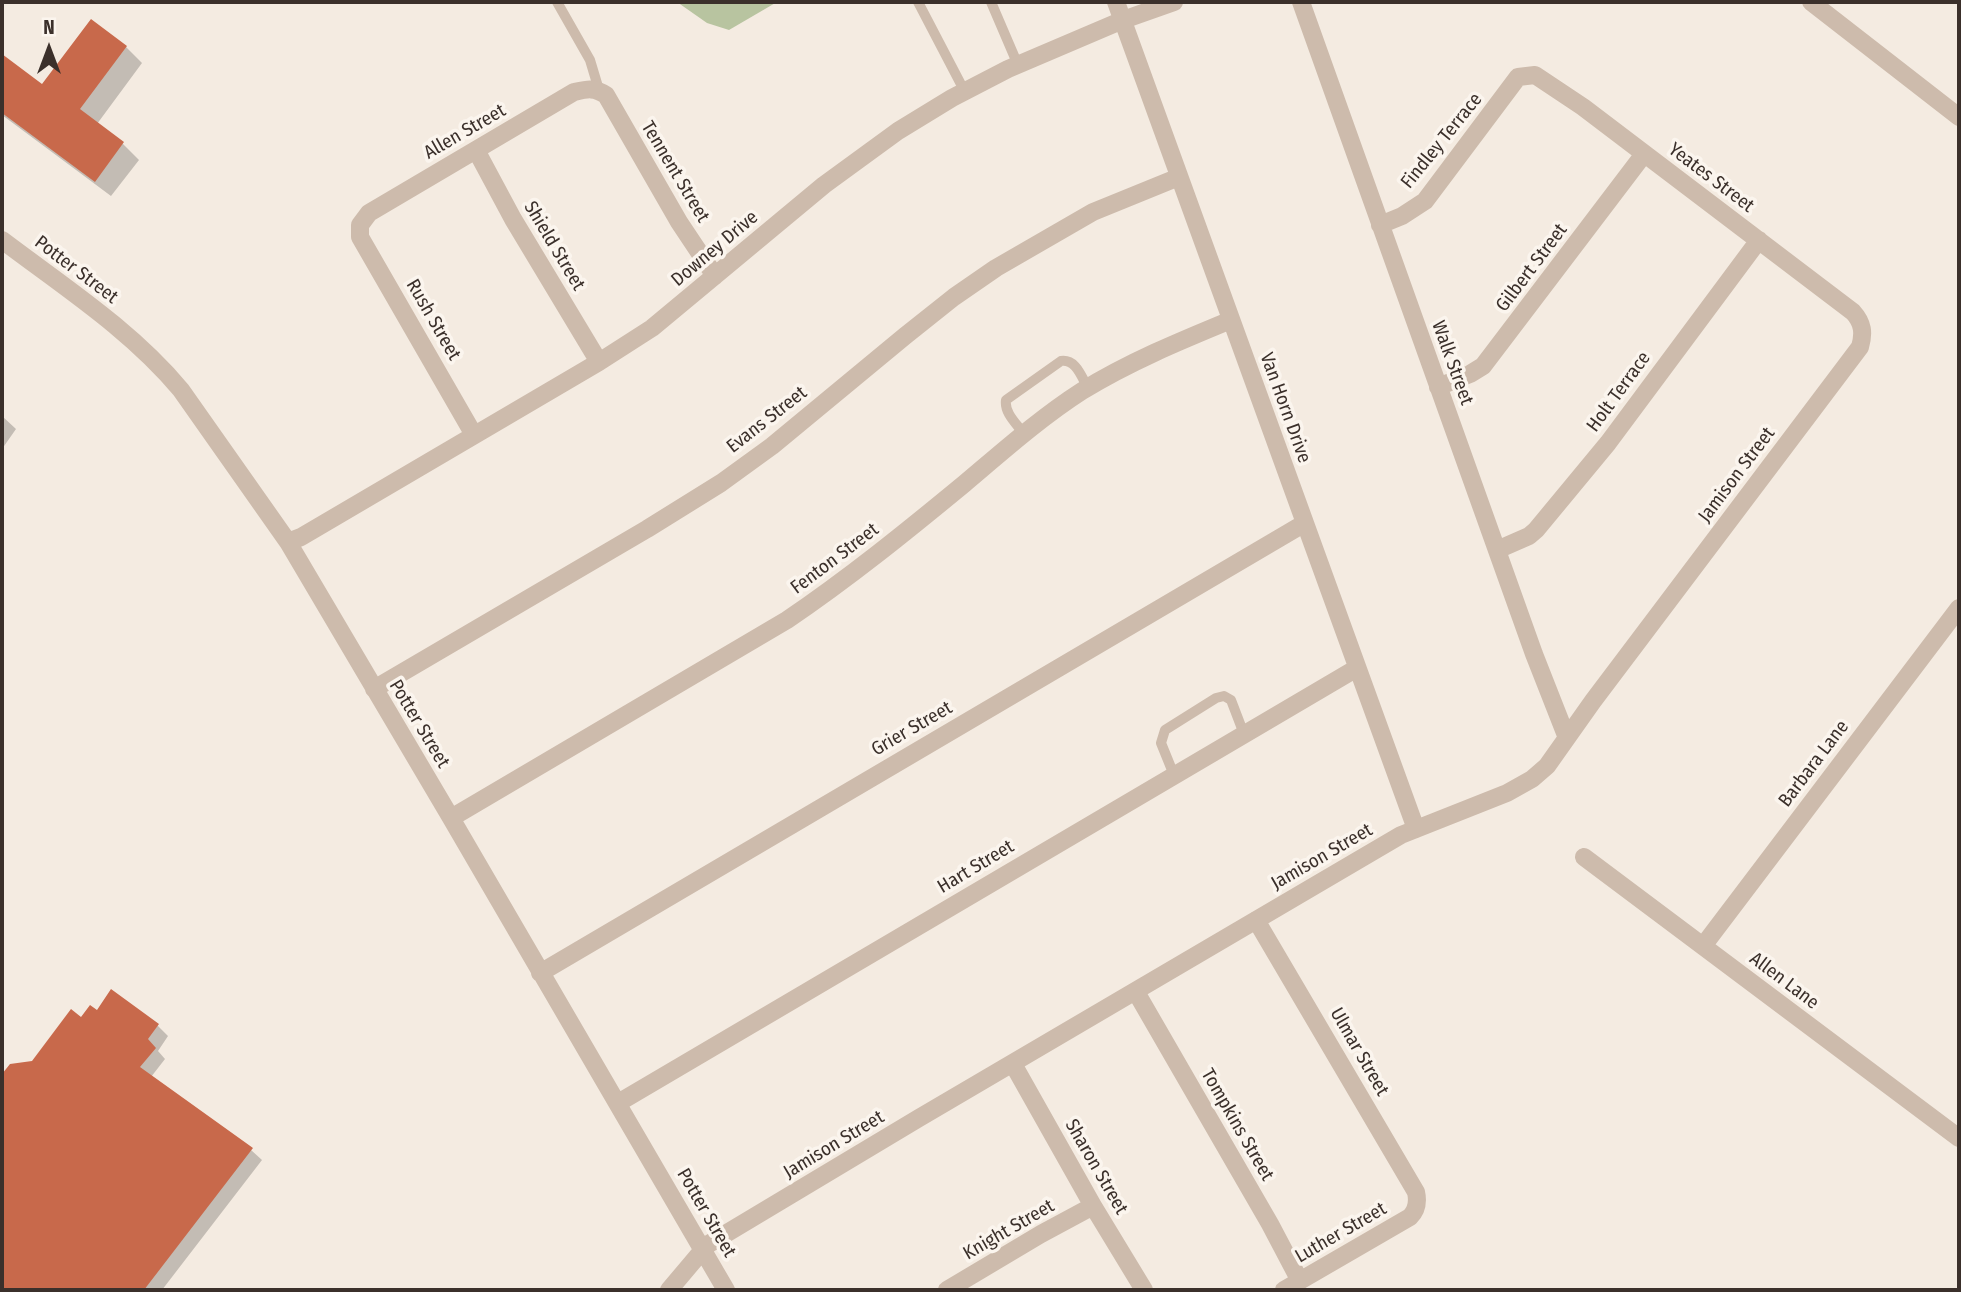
<!DOCTYPE html>
<html>
<head>
<meta charset="utf-8">
<style>
  body { margin:0 }
  #map { position:relative; width:1961px; height:1292px; overflow:hidden; background:#f4ebe1; font-family:"Fira Sans Condensed",sans-serif }
  canvas { display:block }
  .frame { position:absolute; inset:0; border:4px solid #3b302b; pointer-events:none }
  .north { position:absolute; left:14px; top:14px; width:70px; height:70px; -webkit-text-stroke:5px #fbf5ee; paint-order:stroke; rotate:0deg; font-size:19px; font-weight:700; line-height:28px; text-align:center; color:#3b302b }
  .north::after { content:''; display:block; margin:auto; width:24px; height:32px; background:#3b302b; clip-path:polygon(50% 0,100% 100%,50% 72%,0 100%) }
</style>
</head>
<body>
<div id="map">
<canvas width="1961" height="1292"></canvas>
<div class="frame"></div>
<div class="north">N</div>
</div>
<script>
const ctx = document.querySelector('canvas').getContext('2d');
ctx.lineJoin = 'round';
function fill(path, color) { ctx.fillStyle = color; ctx.fill(path, 'evenodd'); }
function strokePath(path, color, width, dash) { ctx.strokeStyle = color; ctx.lineWidth = width; ctx.lineCap = dash ? 'butt' : 'round'; ctx.setLineDash(dash || []); ctx.stroke(path); }
function label(font, color, halo, rows, align = 'center') {
  ctx.font = font + ' "Fira Sans Condensed",sans-serif'; ctx.lineWidth = 7; ctx.setLineDash([]); ctx.textBaseline = 'middle'; ctx.strokeStyle = halo; ctx.fillStyle = color; for (const [text, x, y, turn = 0] of rows) {
    ctx.save(); ctx.translate(x, y); ctx.rotate((+turn || 0) * Math.PI / 180); ctx.textAlign = isNaN(turn) ? turn : align; if (halo) ctx.strokeText(text, 0, 0); ctx.fillText(text, 0, 0); ctx.restore();
  }
}
const green = new Path2D(`
  M677,2H777L729,30L707,23Z`);
const shadow = new Path2D(`
  M91,21L126,47L142,63L97,124L123,144L139,160L111,196L2,115V56L42,87Z
  M2,416L16,429L2,449Z
  M112,992L158,1026L168,1036L158,1051L165,1059L151,1077L251,1150L262,1160L162,1290H2V1077L11,1065L33,1063L81,1019L98,1013Z`);
const building = new Path2D(`
  M91,19L127,46L80,109L124,142L95,182L2,113V54L42,84Z
  M111,989L159,1024L148,1039L156,1048L140,1067L253,1148L144,1290H2V1074L10,1064L32,1061L71,1009L81,1017L90,1005L97,1010Z`);
const service = new Path2D(`
  M557,2L590,60L599,90
  M918,2L965,92
  M991,2L1018,65
  M1024,434C1017,424 1004,413 1006,400L1061,361C1076,359 1081,376 1088,388
  M1174,775L1161,743L1165,730L1216,698L1224,696L1231,700L1244,734`);
const minor = new Path2D(`
  M1116,2L1416,829
  M1301,2L1534,654L1567,738
  M1811,2L1959,117
  M476,150L513,219L599,362
  M2,240C64,287 131,330 181,390L288,542L451,818L726,1290
  M1438,387L1470,374L1483,366L1644,154
  M474,435L360,237V225L369,213L574,92C587,89 594,87 606,95L679,222L715,276
  M288,542L301,537L599,362L652,328L824,185L898,131L952,98L1008,69L1123,20L1174,2
  M1497,550L1529,536L1536,530L1608,443L1759,240
  M374,689L647,529L721,483L772,446L905,336L954,297L996,268L1093,212L1179,177
  M451,818L787,620C849,578 907,531 964,484C1002,452 1040,418 1082,391C1129,362 1180,341 1231,320
  M1584,857L1959,1138
  M1256,920L1416,1192C1418,1201 1417,1210 1410,1217L1284,1290
  M1703,946L1959,608
  M540,973L1305,523
  M1136,992L1270,1224L1300,1281
  M1013,1064L1093,1206L1144,1290
  M618,1103L1357,668
  M669,1290L707,1245L919,1118L1401,835L1507,793L1532,779L1547,766L1593,701L1860,347C1864,333 1863,323 1853,312L1583,107L1535,75L1518,77L1425,201L1402,216L1380,225
  M947,1290L1041,1234L1093,1206`);
const streetNames = [
  ["Allen Street",465,132,-30],
  ["Findley Terrace",1442,141,-51],
  ["Tennent Street",675,172,59],
  ["Yeates Street",1711,178,37],
  ["Shield Street",554,246,59],
  ["Downey Drive",715,249,-40],
  ["Gilbert Street",1532,268,-53],
  ["Potter Street",76,270,37],
  ["Rush Street",433,320,60],
  ["Walk Street",1452,363,70],
  ["Holt Terrace",1619,392,-54],
  ["Van Horn Drive",1285,408,70],
  ["Evans Street",767,420,-38],
  ["Jamison Street",1737,475,-53],
  ["Fenton Street",835,559,-37],
  ["Potter Street",419,724,59],
  ["Grier Street",912,729,-30],
  ["Barbara Lane",1814,764,-53],
  ["Jamison Street",1322,857,-30],
  ["Hart Street",976,867,-31],
  ["Allen Lane",1784,981,37],
  ["Ulmar Street",1359,1052,60],
  ["Tompkins Street",1237,1125,60],
  ["Jamison Street",834,1145,-31],
  ["Sharon Street",1096,1167,60],
  ["Potter Street",706,1213,60],
  ["Knight Street",1009,1230,-30],
  ["Luther Street",1341,1233,-30]
];
fill(green, '#b8c4a0');
fill(shadow, '#0003');
fill(building, '#c8694b');
strokePath(service, '#cdbbac', 10);
strokePath(minor, '#cdbbac', 18);
label('19px', '#3b302b', '#fbf5ee', streetNames);
</script>
</body>
</html>
